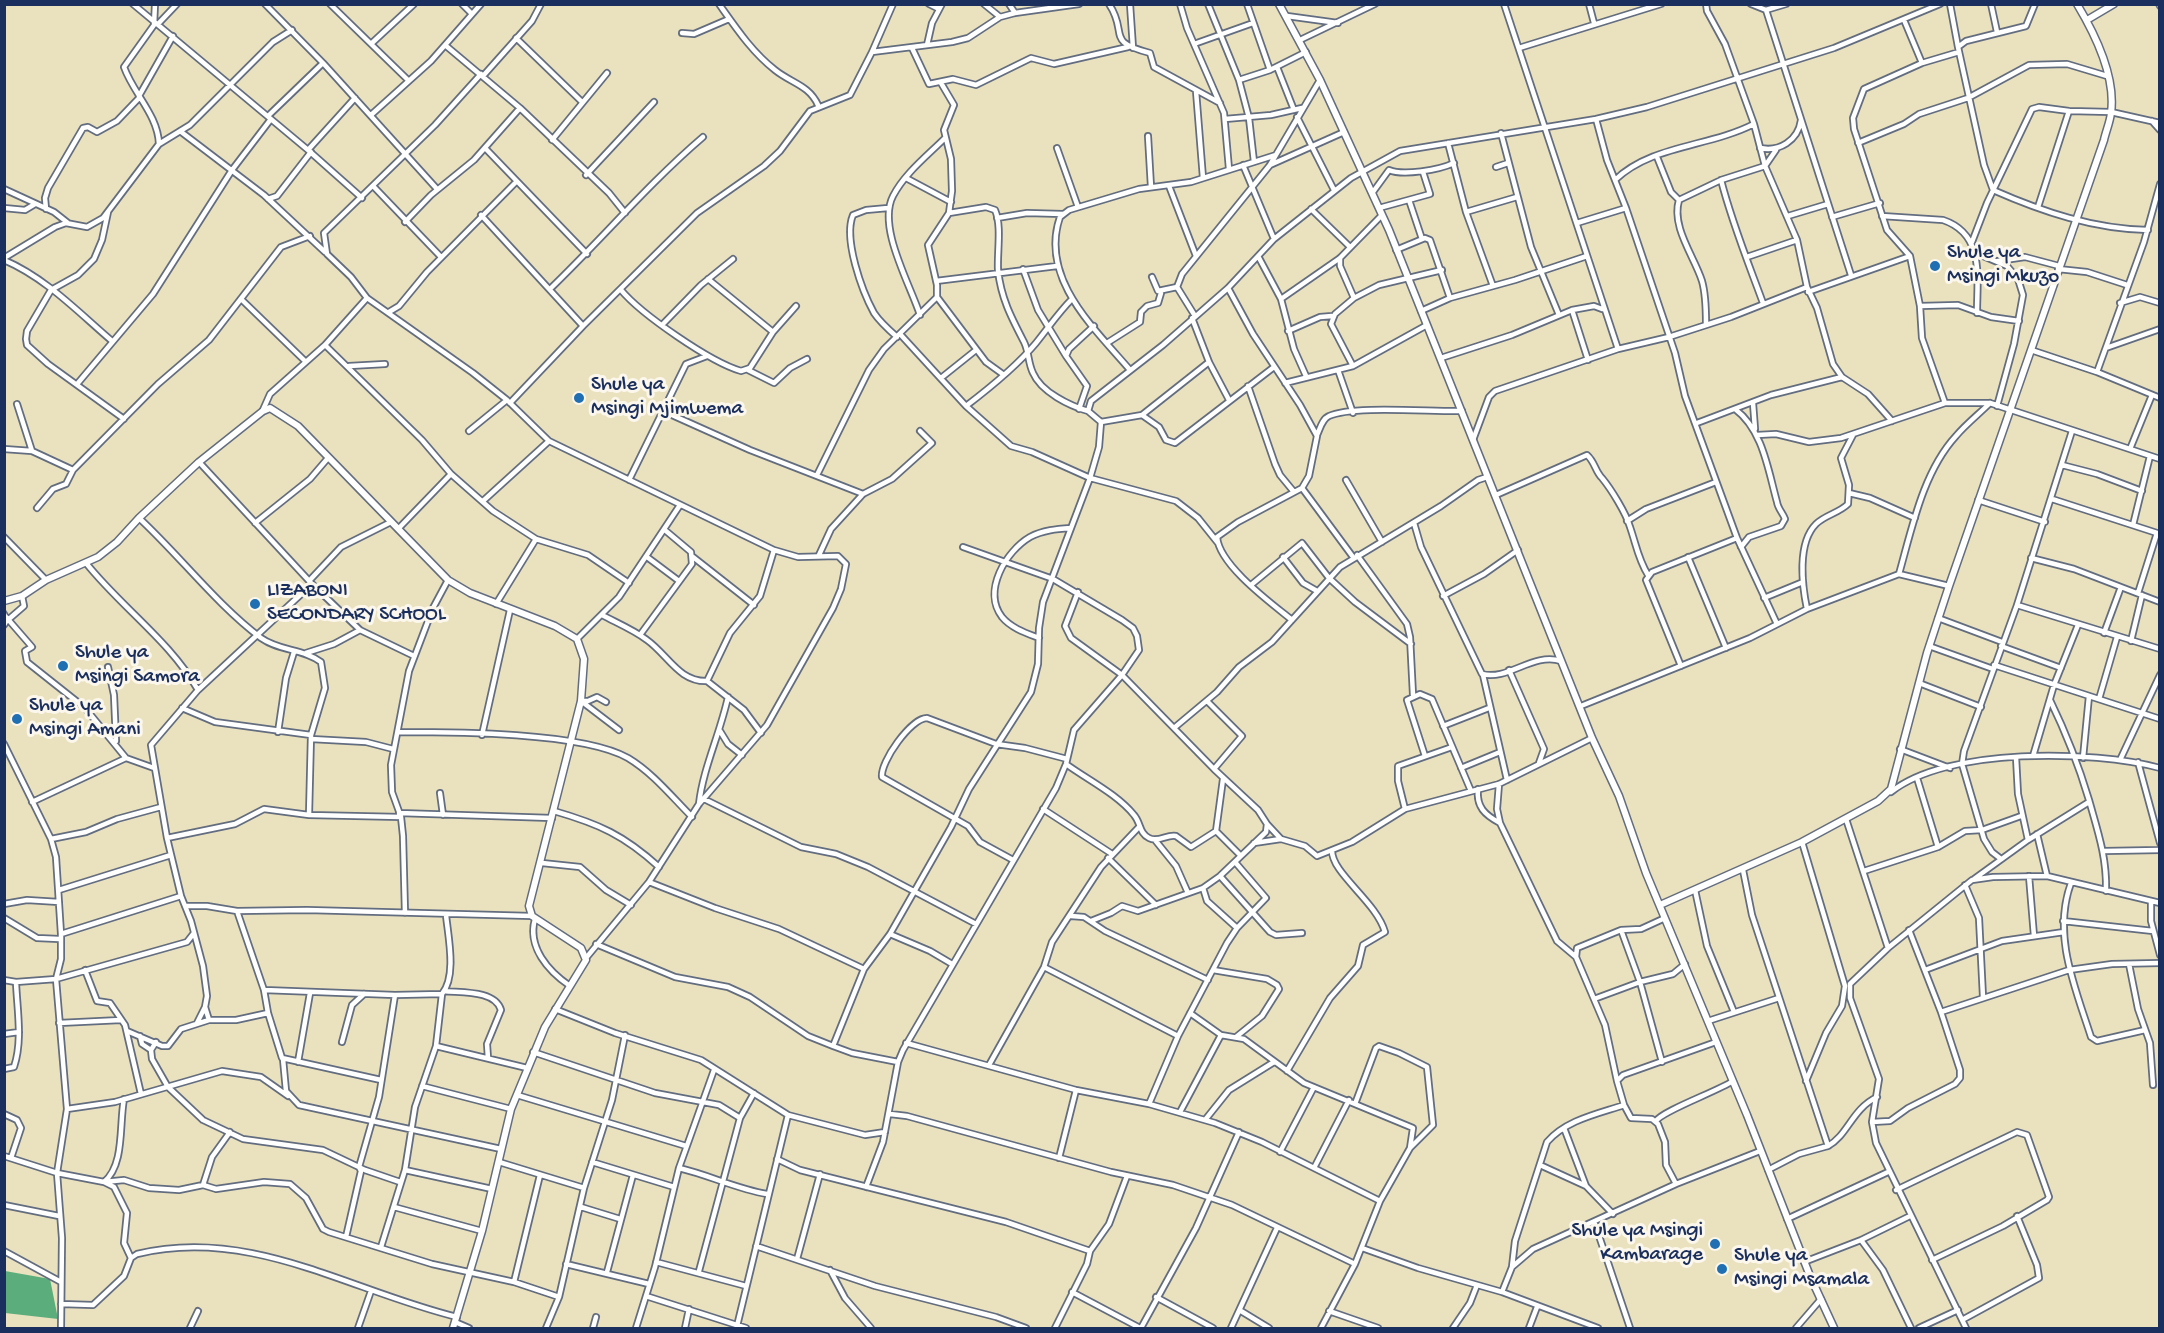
<!DOCTYPE html>
<html>
<head>
<meta charset="utf-8">
<style>
  body { margin:0 }
  #map { position:relative; width:2164px; height:1333px; overflow:hidden; background:#eae1be; font-family:"Gochi Hand",sans-serif }
  canvas { display:block }
  .frame { position:absolute; inset:0; border:6px solid #1b2f5e; pointer-events:none }
</style>
</head>
<body>
<div id="map">
<canvas width="2164" height="1333"></canvas>
<div class="frame"></div>
</div>
<script>
const ctx = document.querySelector('canvas').getContext('2d');
ctx.lineJoin = 'round';
function fill(path, color) { ctx.fillStyle = color; ctx.fill(path, 'evenodd'); }
function strokePath(path, color, width, dash) { ctx.strokeStyle = color; ctx.lineWidth = width; ctx.lineCap = dash ? 'butt' : 'round'; ctx.setLineDash(dash || []); ctx.stroke(path); }
function label(font, color, halo, rows, align = 'center') {
  ctx.font = font + ' "Gochi Hand",sans-serif'; ctx.lineWidth = 6; ctx.setLineDash([]); ctx.textBaseline = 'middle'; ctx.strokeStyle = halo; ctx.fillStyle = color; for (const [text, x, y, turn = 0] of rows) {
    ctx.save(); ctx.translate(x, y); ctx.rotate((+turn || 0) * Math.PI / 180); ctx.textAlign = isNaN(turn) ? turn : align; if (halo) ctx.strokeText(text, 0, 0); ctx.fillText(text, 0, 0); ctx.restore();
  }
}
const forest = new Path2D(`
  M5,1271L50,1279L58,1319L5,1313Z`);
const minor = new Path2D(`
  M133,4L308,150L362,198
  M155,4L154,25L124,67C133,93 158,115 159,144
  M265,4L323,63L437,189
  M330,4L409,81
  M462,4L472,14
  M719,4C736,28 752,52 775,70C791,83 809,85 818,105
  M929,4L939,9
  M984,4L1000,17
  M1009,4L1015,13
  M1109,4C1129,34 1104,41 1150,53L1154,67L1220,103
  M1130,4L1133,48
  M1180,4L1187,28L1224,113L1229,169
  M1208,4L1239,80L1249,118L1254,162
  M1247,4L1270,70
  M1504,4L1618,349
  M1589,4L1594,23
  M1706,4L1707,11L1725,44L1754,124L1765,166L1797,240L1807,287L1817,308L1833,364L1842,377L1868,394L1892,421
  M1751,4L1766,10L1786,4
  M1950,4L1958,47
  M1991,4L1997,32
  M2035,4L2026,26L1966,41L1958,47L1984,165L1993,190C2043,212 2094,229 2148,230
  M2159,4L2160,6
  M1766,10L1851,275
  M1287,16L1338,23
  M1904,20L1922,63
  M158,24L177,4
  M682,33L694,34L729,19
  M516,38L581,101
  M1300,40L1375,4
  M372,43L414,4
  M1194,44L1253,23
  M445,45L520,108L609,193L625,213
  M927,45L932,23L942,4
  M912,48L929,84L953,79L976,85L1031,58L1054,64L1128,47
  M1519,48L1661,4
  M872,52L893,4
  M1277,67L1294,110
  M481,74L435,125L324,233L327,254L351,277L367,298L473,373L507,400L549,441L774,550L798,557L838,556L846,564L841,589L833,608L767,725L699,804L649,882L586,958
  M483,76L532,21L541,4
  M1239,80L1270,70L1306,52
  M941,83L954,105L944,130L951,159L952,191L949,213
  M1196,91L1203,178
  M139,96L173,36
  M371,115L431,61L481,4
  M268,116L323,63
  M1297,117L1334,190
  M1225,119L1271,115L1302,108
  M1596,119L1607,160L1626,208L1675,353L1685,396L1737,538L1777,624
  M2152,121L2160,130
  M180,131L264,195L325,252
  M1501,133L1531,247L1559,315
  M1148,136L1151,187
  M552,140L607,73
  M1448,143L1466,212L1493,286
  M1858,143L1904,124L1919,114L1968,98L2029,65L2067,64L2107,76
  M485,148L587,254
  M1057,148L1078,207
  M1760,148C1779,152 1798,141 1801,120
  M308,150L355,98
  M1657,157L1671,192L1679,200
  M1243,165L1274,239
  M1270,165L1344,132
  M1496,167L1508,163
  M586,175L654,102
  M906,178L951,202
  M1615,180C1651,145 1709,147 1754,124
  M1721,180C1732,223 1748,262 1763,303
  M1169,186L1196,256
  M374,187L441,257
  M4,189L54,212L68,223
  M1373,192L1389,170C1403,176 1439,170 1454,163
  M268,199L277,196L311,152
  M1409,200L1422,239
  M2038,207L2069,111
  M4,208L25,210L35,204
  M888,208L866,210L853,215C843,239 862,291 874,313C880,322 889,330 897,337
  M1379,208L1430,194L1423,172
  M46,209L45,198L48,188L83,128L88,127L97,132L117,121L140,97
  M1311,209L1350,247
  M108,212L102,240L94,259L78,275L51,290L27,331L26,339L27,345L48,364L124,419
  M1466,212L1517,197
  M481,215L583,326
  M1788,216L1828,204
  M1882,216L1943,220C1985,234 1977,278 1977,313
  M1832,217L1880,203
  M997,218L1027,213L1063,214
  M405,222L431,195L474,160L520,108
  M1577,223L1626,208
  M1972,242L1987,203L2032,109L2039,107L2069,111L2111,112L2160,123
  M1396,250L1425,238L1430,240L1450,298
  M1976,253L2007,266L2018,279L2023,295L2014,344L1997,406
  M1258,256L1281,299
  M1747,257L1797,240
  M4,258L55,227L66,223L87,227L103,218L159,144L190,125L273,42L292,30
  M1340,258V266L1354,298
  M4,260C46,278 78,312 112,341
  M1998,261L2025,257L2059,266
  M1023,269L1038,310L1066,356
  M2058,269L2087,272L2127,285
  M1152,277L1158,291L1177,287
  M708,279L773,332
  M936,281L1057,266
  M1228,288L1253,334L1300,405L1317,436L1309,476L1302,488L1238,522L1217,537C1219,565 1271,603 1292,620
  M550,289C602,239 648,184 703,137
  M621,290C641,314 710,362 741,371L750,368L773,332L796,306
  M1808,292L1910,256
  M937,297L986,362L1004,375
  M241,299L306,362
  M2120,303L2140,297L2160,303
  M1920,306L1958,305L1991,317L2019,321
  M1572,310L1588,360
  M1421,311L1450,298L1515,280L1587,256
  M389,312L399,306L427,272L516,182
  M920,315C910,284 877,227 893,196C905,173 927,156 945,138
  M1195,316L1177,287L1182,274L1270,165L1320,80
  M1192,318L1209,362L1229,400
  M663,324L701,285L733,259
  M1706,324C1706,310 1706,295 1702,281C1694,256 1671,227 1679,200L1721,180L1765,166L1776,150
  M1288,331L1320,317L1332,316
  M900,334L966,406L1011,446L1032,452L1090,478L1176,501L1198,518L1218,543
  M1107,343L1140,322L1141,312L1147,306L1158,303L1161,293
  M325,345L422,440L451,474L493,511L536,539L588,555L629,583
  M2106,348L2160,329
  M2031,350L2097,372L2160,398
  M1441,358L1512,335L1572,310L1594,306L1602,309
  M349,366L385,364
  M1353,366L1331,324L1335,314L1354,298L1379,285L1442,270
  M748,370L774,383L790,368L807,359
  M1130,370C1094,328 1039,278 1060,217L1069,210L1139,189L1191,182L1276,155
  M1338,370L1353,413
  M2097,372L2144,242L2160,184
  M1306,376L1294,349L1281,299L1340,258L1382,215
  M941,378L976,350
  M78,383L153,294L232,170L271,119
  M1285,383L1353,366L1427,325
  M1248,386L1275,464L1280,475L1294,492
  M510,403L583,326L697,213L764,166L780,151L810,111L850,95L872,52L952,42L968,38L1000,17L1015,13L1079,4
  M1753,403L1755,429
  M1945,403L1922,338L1920,306L1910,256L1887,230L1854,129L1853,118L1864,89L1922,63L1959,52
  M17,404L32,451
  M966,406C991,387 1016,367 1036,343C1049,327 1058,313 1072,299
  M1079,409L1087,386L1066,356L1069,349L1094,326
  M1735,409C1763,430 1768,470 1777,502C1778,509 1783,513 1785,519L1781,526L1749,537L1741,547
  M663,411L750,450L863,494
  M262,412L270,394L325,345L367,298
  M1142,415L1159,427L1166,440L1175,443L1274,367
  M1101,422L1142,415L1209,362
  M1697,423L1771,395L1842,377
  M469,431L507,400
  M1317,435C1320,429 1322,419 1329,416C1352,405 1432,412 1462,411
  M1757,435L1776,434L1809,442L1841,438L1945,403H1990L2160,459
  M1473,440L1489,397L1495,391L1618,349L1669,337L1731,317L1807,287
  M4,449L32,451L73,470
  M2130,449L2152,395
  M199,462L312,584L198,690L151,745L167,838L181,896L191,921L203,966L207,996L205,1007L209,1020H236L268,1013
  M2062,465L2097,474L2142,491
  M817,475L869,370L884,349L937,297V285L928,245L949,213L986,207L995,210C1002,226 997,252 998,270C1001,298 1011,317 1024,342C1029,352 1028,363 1033,373C1041,392 1070,406 1088,411
  M629,480L686,364L707,356
  M1346,480L1382,542
  M1302,488L1353,557
  M1849,493L1870,498L1915,518
  M1496,495L1587,455C1595,462 1595,471 1602,478C1611,489 1626,513 1630,527C1636,544 1638,559 1648,575
  M2052,499L2160,534
  M1978,500L2045,522
  M483,501L549,441
  M37,508L53,489L66,484L73,470L158,384L209,340L281,247L310,236
  M139,518C180,556 216,604 261,638C279,651 304,649 321,662L325,688L311,735L309,815
  M1627,521L1646,509L1716,482
  M255,523L310,479L328,458
  M1414,523L1421,547L1482,674C1508,681 1533,652 1561,661
  M2133,525L2150,456
  M398,529L451,474
  M4,537L46,580
  M819,555L831,529L863,494L892,479L932,443L920,431
  M1357,555L1407,624L1410,637L1413,695
  M647,557L679,581
  M693,557L754,605
  M1283,557L1303,583L1317,591
  M1688,557L1726,648
  M2031,558L2074,569L2160,602
  M86,563C121,607 170,641 198,690
  M1899,574C1912,528 1923,472 1956,436C1966,424 1979,414 1990,403
  M309,581L341,547L391,522
  M312,584L360,630L414,656
  M1251,585L1302,543L1329,578L1355,602L1411,644
  M1078,592L1065,626L1071,638L1122,675L1214,769L1258,810L1267,824L1266,832L1220,876L1203,888L1138,911L1122,906L1111,913L1091,921
  M2138,593L2157,533
  M1443,596L1484,574L1518,550
  M1764,598L1803,582
  M496,604L536,539
  M2017,605L2160,649
  M1807,609C1802,585 1797,543 1816,524C1825,515 1839,513 1848,504L1849,485L1841,458L1853,435
  M4,614L7,620L4,625
  M602,615C617,623 634,630 647,640C668,655 679,682 707,681L744,710L761,733
  M6,617L32,647L25,651L27,662L85,708L126,758
  M1938,618L2002,642
  M9,619L24,606L22,596
  M2104,633L2121,587
  M640,635L692,564L691,552L666,531
  M1039,638C1026,633 1011,628 1002,617C982,591 1006,551 1030,537C1043,530 1057,529 1071,528
  M577,639L619,597L680,505
  M2131,641L2142,595
  M1929,646L1993,669
  M2001,646L2061,668
  M306,653L334,644L360,630
  M1994,665L2160,719
  M1681,666L1646,580L1652,572L1737,538
  M108,667L114,695L116,741
  M1509,670L1544,749L1539,763
  M1483,675L1507,780
  M707,681L730,633L760,596L774,550
  M1919,683L1981,707
  M2099,699L2117,637
  M2050,700C2067,735 2078,763 2089,800C2098,832 2107,858 2106,891
  M581,701L619,730
  M581,701H588L597,697L606,702
  M1207,701L1242,736L1214,769
  M1581,706L1750,638L1807,609L1899,574L1949,586
  M182,708L215,722L311,735
  M1443,726L1489,708
  M1174,728L1217,692L1239,667L1272,642L1340,567L1441,506L1478,480L1487,477
  M720,731L728,744L742,755
  M278,732L286,678L294,652
  M398,732C453,732 582,732 628,758C653,773 672,797 692,817
  M482,735L510,610
  M311,739L366,742L393,749
  M4,744L51,839L56,857L61,934V959L56,979L67,1109L57,1173L62,1238L61,1328
  M1900,749L1950,768
  M1425,756L1407,700L1420,694L1432,699L1471,791
  M2033,756L2054,685L2078,625
  M2016,757L2018,794L2028,840
  M2083,758L2089,696
  M2120,760L2160,675
  M2138,762L2160,843
  M1066,764C1088,780 1117,794 1134,815C1141,823 1139,833 1149,838C1158,843 1167,834 1176,836L1191,847L1216,831L1241,856
  M1461,768L1500,752
  M1917,778L1938,847
  M1499,784L1497,809L1500,823L1557,941L1576,957
  M1478,789C1476,807 1485,815 1500,823
  M1891,792C1948,747 2092,750 2160,768
  M440,793L443,815
  M704,799L801,847L836,854L868,867L976,924
  M32,802L126,758L154,768
  M699,804C703,768 720,734 728,697
  M1043,809L1112,854
  M1405,809L1398,781V766L1452,747
  M554,811C599,824 624,835 659,867
  M399,813L552,818
  M1846,819L1888,948
  M1267,824L1281,839L1305,846L1317,856L1352,842L1405,809L1499,784L1592,738
  M1216,831L1223,779
  M2037,834L2047,876
  M167,838L235,824L264,809L309,815L401,817
  M51,839L86,832L117,819L161,807
  M1155,840L1176,866L1188,893
  M1802,842L1845,986L1842,1006L1826,1033L1806,1081
  M1254,843L1281,839
  M2104,851L2160,850
  M1108,858L1156,905
  M2001,859L1992,852L1984,839L1962,764L1964,751L2017,605L2072,431
  M1013,860L980,842L968,826L882,777C880,762 911,718 927,718L996,744L1025,748L1067,759
  M542,863L580,867L606,890L631,905
  M1743,870L1752,915L1828,1146L1799,1154L1768,1170
  M1864,871L1938,847L1965,831L1982,830L2021,816
  M1220,876L1270,932L1276,935L1302,933
  M2029,876L2034,936
  M1974,879L2028,840L2089,802
  M649,882L715,908L779,929L864,969
  M2071,883C2052,935 2075,987 2091,1037L2097,1041L2145,1030
  M1965,885L1979,918L1983,997
  M1203,888L1207,901L1237,928
  M59,890L171,855
  M1695,890L1707,946L1734,1012
  M2151,902V921L2160,955
  M4,904L27,900L59,902
  M185,906H207L237,911L307,910L532,916
  M237,911L264,990L268,1013L282,1058L381,1080
  M405,913L403,836L401,817L392,792L391,765L409,671L433,608L448,580
  M1071,916L1084,917L1105,931L1208,980
  M4,918L37,938L59,939
  M535,919C527,947 548,971 570,986
  M2063,921L2153,931
  M1621,930L1640,982L1662,1062
  M1909,930L1941,1012L2069,970L2112,964L2160,963
  M61,934L181,896
  M890,934L930,951L952,964
  M596,944L675,977L728,987L750,997L808,1036L833,1046L852,1053L898,1062
  M2129,964L2138,1009L2150,1043L2153,1085
  M1044,967L1178,1036
  M85,970L97,1001L110,1003L125,1025L141,1094
  M1213,970L1267,979L1277,985L1279,989L1262,1016L1236,1037
  M1925,970L2002,941L2064,932
  M4,980L16,982L56,979L187,942L194,933
  M264,990L395,995L442,994C457,976 448,936 446,915
  M444,991C461,993 495,990 501,1010L487,1044L488,1058
  M1594,999L1640,982L1673,974L1685,964
  M555,1009L615,1033L701,1060L788,1115L865,1135L885,1132
  M1190,1013L1221,1035L1244,1039L1304,1083L1413,1128L1410,1148L1380,1201L1355,1264L1321,1328
  M1708,1021L1779,998
  M59,1023L121,1020
  M197,1023L205,1007
  M127,1031L162,1046H168L181,1029L209,1020
  M4,1034L19,1032
  M140,1036L142,1044L151,1050
  M156,1042L151,1050L152,1059L168,1087L203,1120L243,1139L323,1150L365,1170L400,1182
  M342,1042L352,1005L364,994
  M906,1043L1076,1090L1149,1104L1215,1123L1262,1142L1380,1201
  M436,1046L527,1068
  M833,1046L864,969L890,934L951,827L969,789L1031,692L1038,664L1039,628L1043,602L1090,478L1099,447L1101,422L1088,411L1091,401L1163,345L1228,288L1274,239L1351,178L1400,151L1596,119L1647,107L1834,48L1940,4
  M533,1052L655,1093L719,1105L740,1118
  M283,1059L286,1091L299,1105L501,1149
  M298,1062L310,993
  M989,1065L1044,967L1052,942L1101,867L1139,827
  M4,1069L14,1067C23,1040 17,1009 16,982
  M1287,1071L1330,998L1358,966L1363,945L1385,932C1376,901 1331,873 1332,850
  M1617,1081L1605,1025L1576,957L1577,948L1621,930L1641,929L1665,918
  M422,1086L511,1109
  M517,1095L686,1146
  M124,1099C119,1124 125,1165 104,1182L114,1187L127,1213L124,1243L131,1258
  M1149,1104L1178,1036L1227,943L1237,928L1266,898L1235,862
  M1355,1104L1376,1048L1379,1046L1399,1053L1427,1067L1433,1125L1410,1148
  M67,1109L115,1102L222,1071L261,1077L288,1096
  M1180,1112L1221,1035
  M4,1114L17,1120L21,1128L11,1158
  M890,1114L907,1116L1111,1172L1173,1185L1232,1205L1355,1264
  M1205,1120L1229,1090L1274,1062
  M1656,1121C1662,1111 1718,1091 1733,1081
  M1872,1122L1890,1121L1908,1108L1955,1084L1960,1078V1070L1941,1012
  M1564,1128L1586,1186L1613,1214
  M1828,1146C1848,1135 1852,1109 1877,1097
  M1280,1152L1314,1087
  M4,1156L57,1173L104,1182L124,1180L149,1188L179,1190L203,1185L216,1189L264,1182L290,1184L306,1198L323,1229L329,1232L432,1264L514,1282L559,1297
  M1059,1158L1076,1090
  M777,1159L800,1170L1006,1222L1090,1251L1109,1224L1127,1176
  M499,1162L584,1188
  M592,1162L674,1187
  M1540,1165L1586,1186
  M679,1168C709,1175 737,1189 767,1194
  M1314,1168L1349,1100
  M405,1170L492,1189
  M1676,1184L1666,1165L1665,1142L1658,1124L1652,1119L1631,1118L1624,1105L1617,1081L1623,1075L1716,1042
  M203,1185L212,1157L230,1132
  M866,1187L883,1142L898,1062L903,1050L1056,788L1066,764L1074,730L1122,675L1139,650L1137,636L1133,628L1122,620L1053,579L963,547
  M1896,1190L2017,1132L2027,1135L2049,1197L2047,1200L2003,1226L1932,1260
  M4,1205L59,1216
  M394,1207L482,1231
  M581,1207L620,1219
  M1787,1219L1888,1172
  M1595,1224L1630,1328
  M346,1237L361,1171L359,1167L379,1097L395,995
  M1861,1240L1883,1270L1911,1328
  M756,1246L875,1286L996,1317L1026,1328
  M381,1247L405,1170L415,1107L436,1046L442,994
  M1362,1248L1418,1268L1502,1292L1598,1328
  M4,1251L61,1282
  M797,1259L820,1174
  M656,1262L746,1286
  M1804,1262L1861,1240L1910,1216
  M566,1264L649,1284
  M1512,1267L1515,1241L1547,1142C1566,1120 1597,1114 1624,1105
  M830,1270L845,1298L871,1328
  M699,1271L740,1118L754,1093
  M607,1272L633,1175
  M514,1282L540,1175
  M1072,1292L1140,1328
  M1502,1292L1512,1267L1533,1249L1676,1184L1760,1151
  M646,1296L746,1328
  M1156,1297L1213,1328
  M61,1304L93,1305L124,1276L131,1258L137,1254C250,1226 350,1291 457,1317
  M1241,1311L1269,1328
  M1329,1311L1378,1328
  M1962,1320L2039,1278L2037,1265L2017,1216
  M455,1322L469,1328
  M737,1326L788,1115
  M190,1328L198,1311
  M358,1328L371,1291
  M546,1328L559,1297L584,1188L612,1100L625,1035
  M593,1328L596,1317
  M636,1328L655,1267L679,1168L714,1070
  M685,1328L689,1309
  M1055,1328L1087,1264L1090,1251
  M1141,1328L1196,1228L1239,1132
  M1231,1328L1277,1228
  M1453,1328L1470,1303L1477,1285
  M1529,1328L1537,1307
  M1796,1328L1821,1299
  M1919,1328L1958,1310
  M1966,1328L1876,1143L1872,1122L1879,1079L1850,998V984L1888,948L1972,880L1993,877L2047,876L2160,903`);
const tertiary = new Path2D(`
  M1279,4L1320,80L1389,230L1592,738L1619,796L1646,873L1747,1115L1810,1276L1834,1328
  M2087,20L2114,4
  M4,601L22,596L46,580L98,557L117,542L139,518L199,462L263,411L270,408L298,426L448,580L470,593L555,626L577,639L584,659L581,701L529,906L532,916L581,948L586,960L545,1027L511,1109L482,1231L453,1328
  M1660,905L1802,842L1878,801L1891,789L1927,653L1949,586L2104,140C2106,131 2110,122 2111,113C2116,77 2095,34 2077,4`);
const markers = [
  [1935,266,6,"#1f6fb2"],
  [579,398,6,"#1f6fb2"],
  [255,604,6,"#1f6fb2"],
  [63,666,6,"#1f6fb2"],
  [17,719,6,"#1f6fb2"],
  [1715,1244,6,"#1f6fb2"],
  [1722,1269,6,"#1f6fb2"]
];
const poiNames = [
  ["Shule ya",1947,254],
  ["Msingi Mkuzo",1947,278],
  ["Shule ya",591,386],
  ["Msingi Mjimwema",591,410],
  ["LIZABONI",267,592],
  ["SECONDARY SCHOOL",267,616],
  ["Shule ya",75,654],
  ["Msingi Samora",75,678],
  ["Shule ya",29,707],
  ["Msingi Amani",29,731],
  ["Shule ya Msingi",1703,1232,"right"],
  ["Kambarage",1703,1256,"right"],
  ["Shule ya",1734,1257],
  ["Msingi Msamala",1734,1281]
];
fill(forest, '#5bad7b');
strokePath(minor, '#636d80', 8);
strokePath(tertiary, '#636d80', 9);
strokePath(minor, '#fff', 4.5);
strokePath(tertiary, '#fff', 6);
for (const [x, y, r, color] of markers) { const dot = new Path2D(); dot.arc(x, y, r, 0, 2 * Math.PI); ctx.fillStyle = color; ctx.fill(dot); strokePath(dot, '#fbf7ec', 2); }
label('21px', '#1b2f5e', '#fbf7ec', poiNames, 'left');
</script>
</body>
</html>
